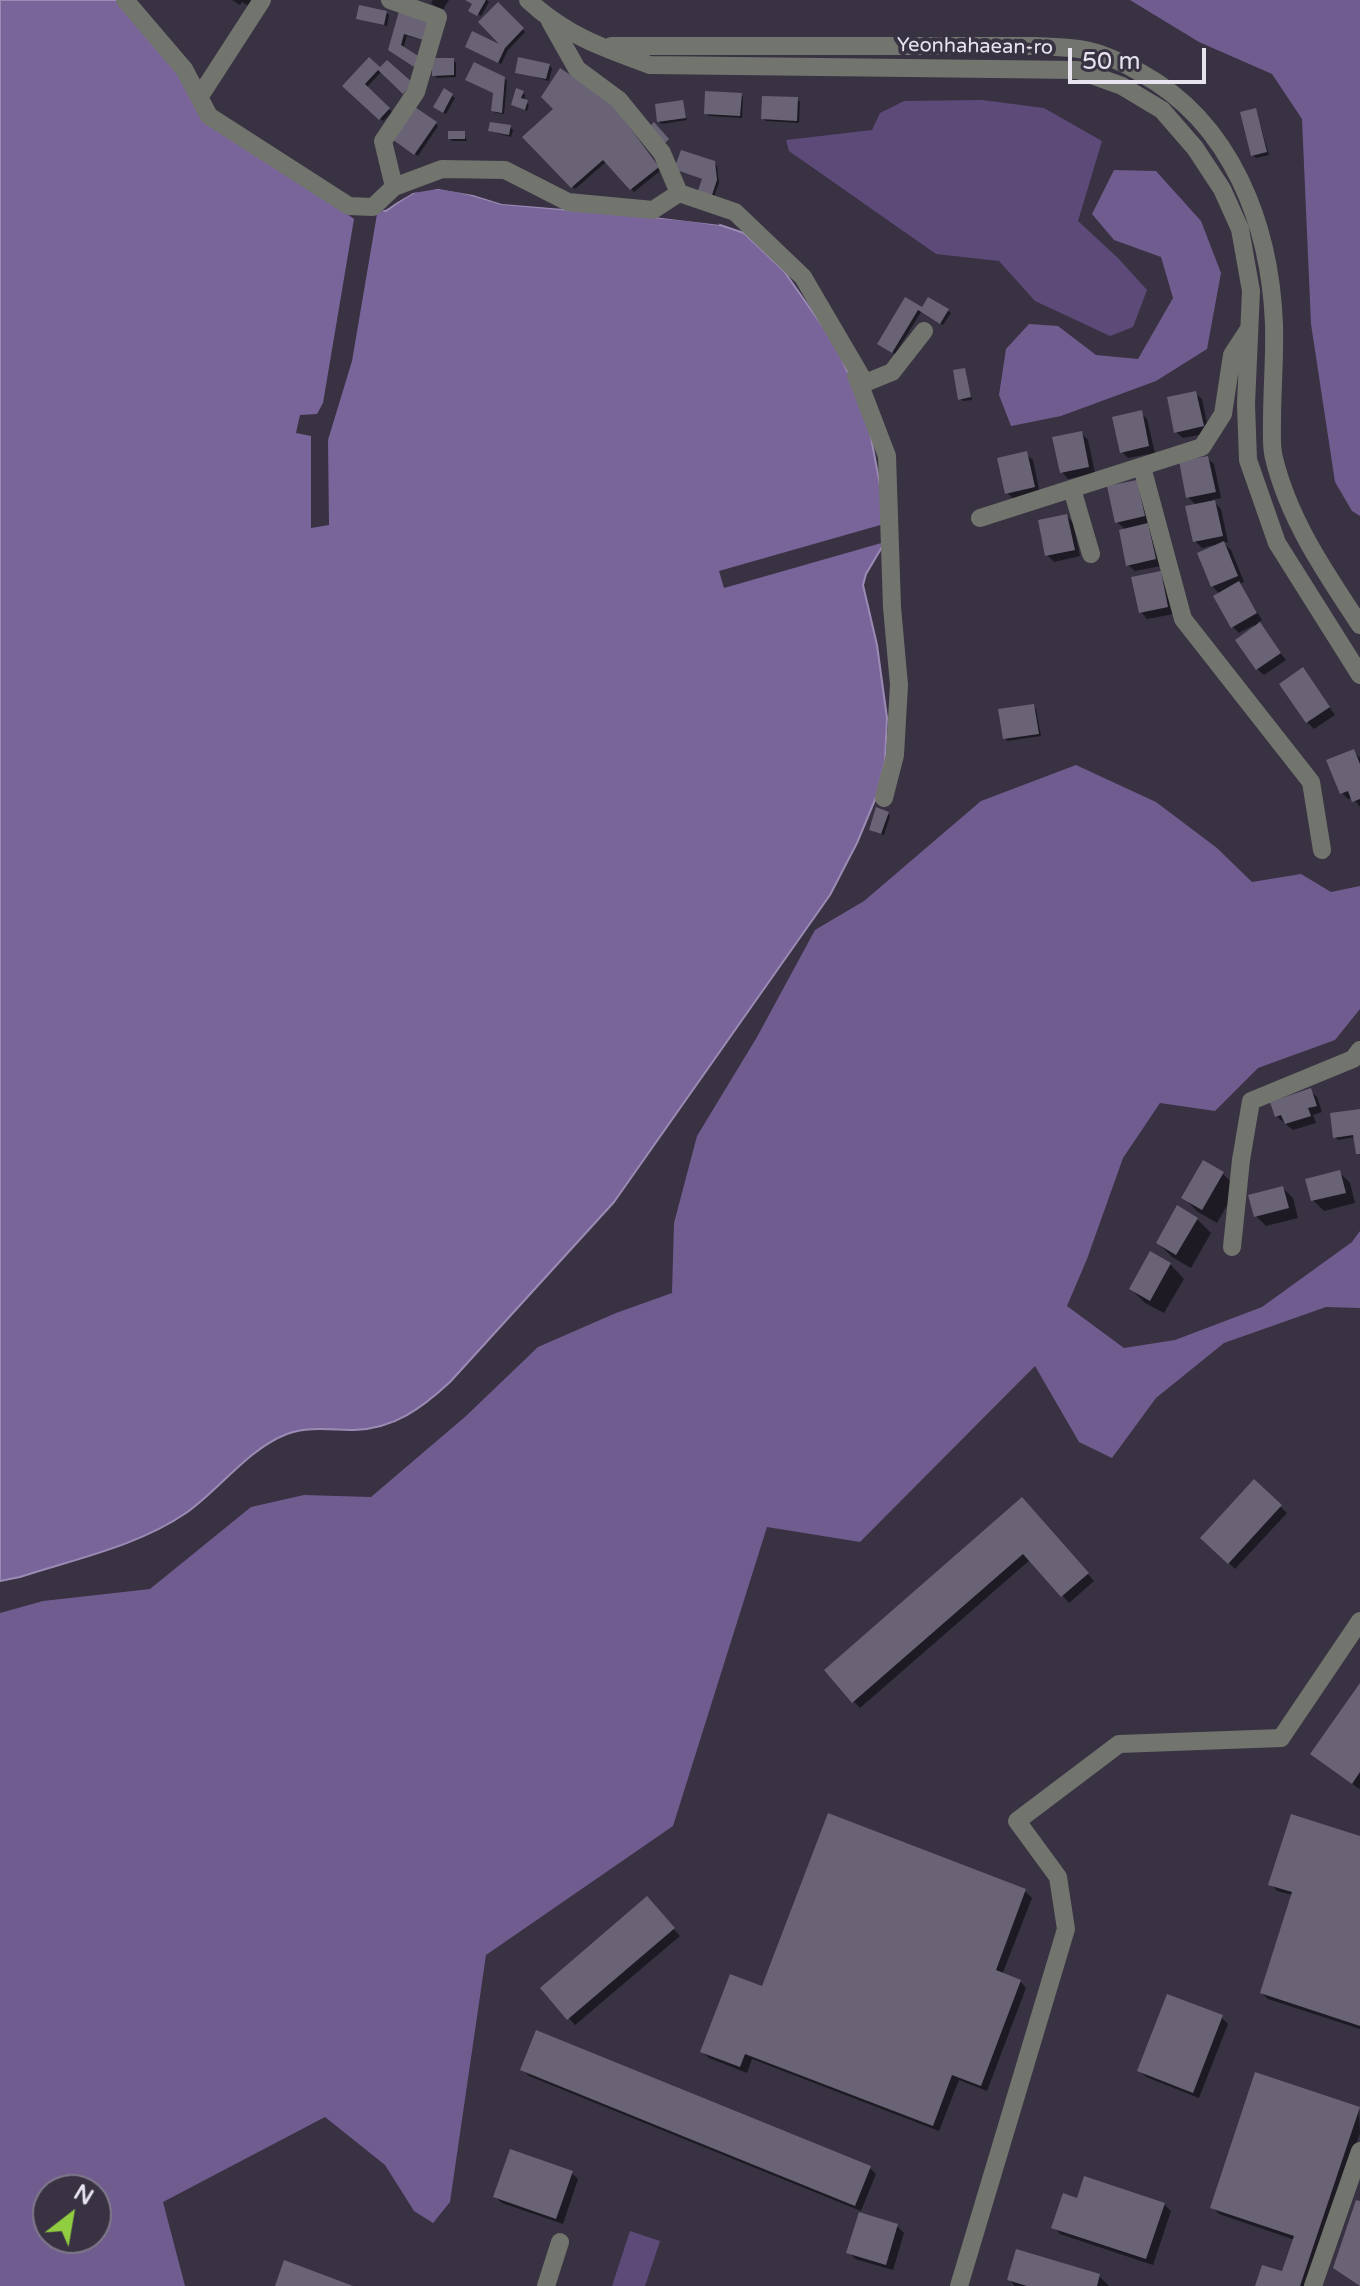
<!DOCTYPE html>
<html>
<head>
<meta charset="utf-8">
<style>
  body { margin:0 }
  #map { position:relative; width:1360px; height:2286px; overflow:hidden; background:#383243; font-family:"Varela Round",sans-serif }
  canvas { display:block }
  .north { position:absolute; left:32px; top:2174px; width:80px; height:80px; box-sizing:border-box; background:#383243; border:2px solid #7e7988; border-radius:50%; rotate:31deg; font-size:22px; font-weight:700; line-height:32px; text-align:center; color:#e8e4ef }
  .north::after { content:''; display:block; margin:auto; width:28px; height:36px; background:#90cd40; clip-path:polygon(50% 0,100% 100%,50% 72%,0 100%) }
  .scale { position:absolute; left:1068px; top:48px; width:138px; height:36px; box-sizing:border-box; border:4px solid #e8e4ef; border-top:0; padding-left:10px; font-size:24px; line-height:28px; white-space:nowrap; color:#e8e4ef; -webkit-text-stroke:6px #383243; paint-order:stroke }
</style>
</head>
<body>
<div id="map">
<canvas width="1360" height="2286"></canvas>
<div class="north">N</div>
<div class="scale">50 m</div>
</div>
<script>
const ctx = document.querySelector('canvas').getContext('2d');
ctx.lineJoin = 'round';
function fill(path, color) { ctx.fillStyle = color; ctx.fill(path, 'evenodd'); }
function strokePath(path, color, width, dash) { ctx.strokeStyle = color; ctx.lineWidth = width; ctx.lineCap = dash ? 'butt' : 'round'; ctx.setLineDash(dash || []); ctx.stroke(path); }
function label(font, color, halo, rows, align = 'center') {
  ctx.font = font + ' "Varela Round",sans-serif'; ctx.lineWidth = 8; ctx.setLineDash([]); ctx.textBaseline = 'middle'; ctx.strokeStyle = halo; ctx.fillStyle = color; for (const [text, x, y, turn = 0] of rows) {
    ctx.save(); ctx.translate(x, y); ctx.rotate((+turn || 0) * Math.PI / 180); ctx.textAlign = isNaN(turn) ? turn : align; if (halo) ctx.strokeText(text, 0, 0); ctx.fillText(text, 0, 0); ctx.restore();
  }
}
const green = new Path2D(`
  M982,100L1044,108L1102,141L1078,221L1118,258L1147,290L1133,327L1110,336L1035,301L999,261L936,254L789,151L786,140L872,130L880,113L904,101Z
  M630,2231L660,2241L645,2286H612Z`);
const forest = new Path2D(`
  M1130,0H1360V516L1352,511L1335,482L1311,324L1302,119L1272,74L1199,42Z
  M1114,170L1156,171L1201,221L1221,273L1207,349L1156,381L1061,416L1011,426L999,395L1006,349L1029,324L1058,326L1096,355L1138,359L1173,298L1161,257L1114,240L1092,214Z
  M1076,765L1156,802L1217,848L1252,882L1301,874L1331,892L1360,886V1009L1335,1040L1258,1068L1215,1111L1160,1103L1123,1158L1087,1259L1067,1306L1124,1348L1175,1340L1262,1307L1352,1242L1360,1231V1308L1326,1307L1224,1343L1156,1398L1112,1458L1079,1442L1035,1366L860,1542L767,1527L673,1826L486,1955L450,2202L433,2223L414,2211L385,2165L325,2117L163,2202L185,2286H0V1613L43,1601L150,1589L251,1507L304,1495L371,1497L466,1416L538,1347L616,1313L672,1293L674,1223L697,1136L757,1037L815,930L864,901L981,801ZM48,2190H96V2238H48Z`);
const water = new Path2D(`
  M0,0H119L176,66L192,94L324,198L386,211C395,205 403,198 413,193C438,181 477,197 502,204L686,220L720,225L744,233L784,271L835,344L854,386L869,427L883,501L885,542L866,574L863,585L877,645L887,718L885,761L877,795L857,843L830,895L614,1202L450,1382C422,1408 394,1429 354,1430C333,1430 308,1426 287,1434C248,1449 220,1489 186,1513C138,1546 75,1559 20,1577L0,1581Z`);
const pier = new Path2D(`
  M438,185L473,191L503,200L686,216L713,220L720,225L637,215L502,204L473,195L438,189L413,193L377,214L352,361L328,440L329,525L311,528V436L296,433L300,415L317,414L323,403L354,219L325,198L384,207L412,189Z
  M884,524L885,542L724,588L719,571Z`);
const shadow = new Path2D(`
  M232,0H254L249,6L242,2L240,5Z
  M433,0H449L442,11L431,3Z
  M466,0H487L489,2L481,16L471,10L474,5Z
  M498,5L525,32L508,50L501,64L470,49L473,34L507,48L481,22Z
  M386,12L389,15L387,26L358,19Z
  M401,13L429,42L407,36L403,49L393,52Z
  M369,60L380,70L414,87L407,95L382,71L366,88L392,112L383,121L345,86Z
  M453,60L456,63V77L437,78L434,75Z
  M549,65L552,68L549,81L517,72Z
  M504,78L507,81L504,114L496,113L493,111L495,94Z
  M445,91L455,98L446,114L438,110Z
  M523,93L525,95L524,101L529,105L527,111L513,105Z
  M741,95L743,97L742,118L709,116L706,113Z
  M797,99L800,102L799,123L766,121L763,118Z
  M682,102L687,120L662,124L659,122Z
  M614,107L660,171L634,192L607,161L575,189L525,137L555,109Z
  M1256,110L1269,155L1256,158L1253,155Z
  M435,123L438,126L418,156L398,142Z
  M510,127L513,130L511,137L490,131Z
  M464,133L467,141H453L450,139Z
  M713,163L717,166L719,183L711,205L704,180L677,169Z
  M906,300L923,310L948,311L951,313L943,325L921,312L895,354L882,346Z
  M964,370L972,400L963,401L960,399Z
  M1195,393L1202,399L1209,433L1183,438L1176,432Z
  M1141,413L1147,419L1155,453L1128,458L1122,452Z
  M1081,433L1088,440L1095,473L1068,479L1062,472Z
  M1026,454L1033,460L1040,494L1014,499L1007,493Z
  M1207,458L1214,464L1221,498L1212,500L1221,509L1228,542L1224,543L1231,550L1244,582L1239,584L1262,620L1257,623L1286,660L1264,675L1257,669L1256,628L1254,625L1239,633L1233,627L1220,594L1212,586L1214,545L1202,548L1195,541L1197,506L1188,497Z
  M1136,482L1154,532L1161,566L1135,571L1128,565L1126,530L1117,522Z
  M1067,516L1073,523L1080,556L1054,562L1047,555Z
  M1160,573L1167,580L1174,614L1147,619L1141,612Z
  M1303,670L1335,715L1314,729L1307,722Z
  M1034,706L1036,709L1041,736L1007,741L1005,738Z
  M1353,751L1360,758V807L1353,798L1348,799L1342,793Z
  M888,813L890,816L884,835L874,832L871,829Z
  M1310,1091L1317,1097L1322,1112L1313,1115L1316,1123L1293,1130L1276,1116Z
  M1360,1111V1156L1355,1137L1338,1140L1335,1137Z
  M1340,1173L1350,1183L1355,1203L1324,1211L1313,1200Z
  M1223,1174L1237,1188L1217,1223L1198,1212L1184,1198Z
  M1283,1188L1293,1198L1298,1218L1266,1226L1256,1216Z
  M1197,1219L1211,1233L1191,1268L1172,1257L1158,1243Z
  M1170,1264L1184,1279L1164,1313L1145,1303L1131,1289Z
  M1254,1482L1287,1513L1235,1569L1203,1538Z
  M1028,1507L1094,1581L1069,1603L1031,1559L860,1708L826,1671Z
  M1360,1687V1788L1359,1789L1312,1754Z
  M1360,1838V2029L1268,1999L1262,1993L1293,1895L1277,1891L1271,1884Z
  M1025,1891L1032,1898L1002,1975L1020,1981L1026,1988L987,2091L959,2080L939,2131L752,2059L747,2073L709,2058L702,2052L763,1989Z
  M653,1906L680,1936L575,2025L543,1988Z
  M1221,2017L1228,2024L1199,2098L1146,2077L1140,2071Z
  M523,2070L869,2167L876,2174L861,2211L529,2076Z
  M1359,2109L1360,2133L1309,2286H1257L1284,2274L1295,2240L1219,2214L1212,2207Z
  M572,2173L578,2179L563,2224L502,2203L495,2197Z
  M1164,2204L1171,2211L1153,2265L1060,2234L1054,2227Z
  M897,2226L904,2233L893,2270L855,2259L849,2252Z
  M1099,2276L1109,2286H1015L1009,2279Z`);
const building = new Path2D(`
  M465,0H486L477,16L468,11L472,4Z
  M498,2L524,28L505,48L498,63L465,47L472,31L499,44L478,22Z
  M359,5L387,11L384,25L356,19Z
  M399,11L432,21L426,41L404,34L401,45L420,57L414,67L388,50Z
  M369,57L380,67L387,60L413,83L403,94L378,70L365,84L390,108L379,120L342,86Z
  M518,57L550,64L546,79L515,73Z
  M432,58H454V75L432,76Z
  M474,62L505,77L502,113L491,111L493,93L465,80Z
  M560,68L611,102L659,167L630,190L603,160L571,188L522,137L553,109L541,97Z
  M444,88L453,94L443,113L433,107Z
  M516,88L524,91L521,98L528,100L525,110L511,105Z
  M705,91L742,93L740,116L704,114Z
  M762,96L798,97L797,121L761,119Z
  M683,100L686,118L657,122L655,104Z
  M415,107L437,122L414,155L392,139Z
  M1256,108L1267,152L1251,156L1240,112Z
  M490,122L511,125L509,135L488,131Z
  M654,122L669,139L664,144L649,127Z
  M448,131H465V139H448Z
  M681,150L715,161L717,180L709,204L695,199L702,179L674,169Z
  M905,297L922,307L928,297L949,309L940,324L918,310L892,353L877,344Z
  M965,368L971,397L958,400L953,370Z
  M1196,391L1204,426L1174,433L1167,397Z
  M1142,410L1149,446L1120,453L1112,417Z
  M1082,431L1089,467L1060,473L1052,437Z
  M1027,451L1035,487L1005,494L997,458Z
  M1208,456L1216,492L1186,498L1179,461Z
  M1137,480L1145,516L1115,523L1107,486Z
  M1215,500L1223,536L1193,542L1185,506Z
  M1067,514L1075,550L1045,556L1038,520Z
  M1148,523L1156,559L1126,566L1119,530Z
  M1224,541L1238,576L1211,587L1197,553Z
  M1161,571L1168,607L1139,613L1131,577Z
  M1239,581L1257,613L1231,628L1213,596Z
  M1260,622L1281,653L1256,670L1235,640Z
  M1303,667L1330,707L1306,723L1279,684Z
  M1034,704L1039,734L1003,739L998,709Z
  M1354,749L1360,764V799L1352,802L1348,791L1340,794L1326,760Z
  M876,807L889,812L881,834L869,830Z
  M1311,1088L1317,1106L1308,1108L1311,1116L1285,1124L1281,1115L1275,1117L1270,1102Z
  M1360,1109V1154H1356L1353,1135L1333,1138L1330,1113Z
  M1203,1160L1224,1172L1202,1210L1181,1198Z
  M1340,1170L1346,1193L1311,1201L1305,1179Z
  M1283,1186L1289,1208L1254,1217L1248,1195Z
  M1177,1205L1198,1218L1176,1255L1156,1243Z
  M1150,1251L1171,1263L1150,1301L1129,1289Z
  M1254,1479L1282,1505L1228,1564L1200,1538Z
  M1022,1497L1089,1573L1061,1597L1023,1554L852,1703L824,1670Z
  M1360,1683V1772L1352,1784L1310,1754Z
  M828,1813L1026,1889L996,1970L1021,1980L981,2086L952,2075L933,2126L745,2054L740,2067L700,2052L730,1974L762,1986Z
  M1291,1814L1360,1836V2026L1260,1993L1292,1892L1268,1885Z
  M647,1896L675,1928L567,2020L540,1988Z
  M1167,1994L1223,2015L1193,2093L1137,2071Z
  M536,2030L871,2166L855,2206L520,2070Z
  M1255,2072L1360,2107L1300,2286H1255L1262,2265L1282,2271L1294,2236L1210,2208Z
  M510,2149L573,2171L556,2219L493,2197Z
  M1084,2176L1165,2203L1146,2259L1051,2228L1063,2193L1077,2198Z
  M1356,2200L1360,2201V2286L1333,2268Z
  M859,2212L898,2224L886,2265L846,2253Z
  M1016,2249L1100,2274L1097,2286H1027L1007,2280Z
  M284,2260L353,2286H275Z`);
const minor = new Path2D(`
  M125,0L184,69L209,116L349,206L373,207L394,187L442,169L505,170L568,202L653,210L679,193
  M390,0L438,17L416,92L383,141L394,187
  M528,0C565,35 603,48 650,65L1078,70L1122,86L1162,110L1195,148L1222,189L1240,229L1251,291L1246,404L1248,460L1277,543L1360,675
  M550,21L577,69L619,100L662,153L679,193L735,212L803,277L865,383L892,372L924,331
  M611,46H1036C1050,47 1065,47 1079,49C1099,52 1123,62 1141,73C1232,123 1270,225 1274,324C1275,357 1272,389 1272,422C1272,433 1271,447 1274,458C1289,520 1325,572 1360,625
  M200,96L262,0
  M856,375L887,456L892,607L899,685L895,755L884,798
  M1142,467L1183,619L1311,782L1322,850
  M1072,489L1091,554
  M980,518L1202,447L1223,414L1232,355L1249,329
  M1232,1247L1241,1160L1251,1101L1353,1059L1360,1050
  M546,2286L560,2242
  M959,2286L1066,1929L1058,1877L1017,1821L1119,1744L1281,1738L1360,1621
  M1313,2286L1360,2151`);
const streetNames = [
  ["Yeonhahaean-ro",975,47,1]
];
fill(green, '#5d4a79');
fill(forest, '#715c90');
fill(water, '#7a659a');
strokePath(water, '#9b8bb4', 2);
fill(pier, '#383243');
fill(shadow, '#0007');
fill(building, '#6a6376');
strokePath(minor, '#71756d', 18);
label('20px', '#e8e4ef', '#383243', streetNames);
</script>
</body>
</html>
